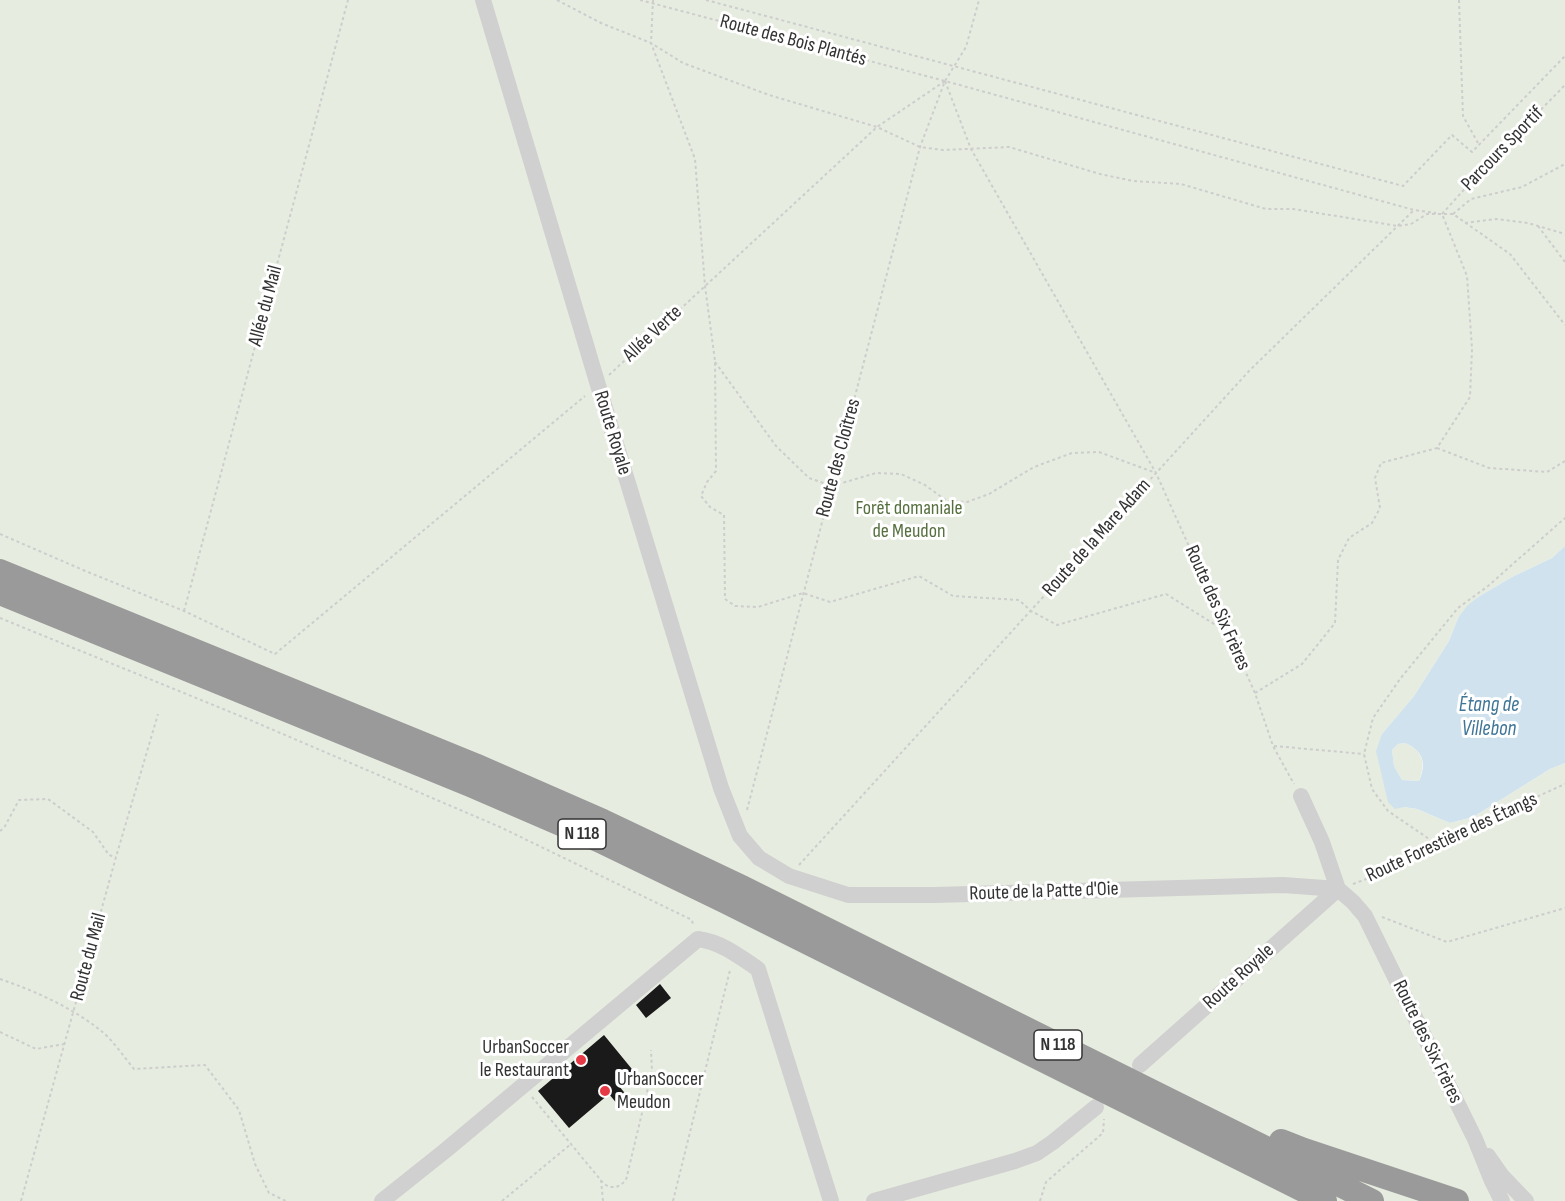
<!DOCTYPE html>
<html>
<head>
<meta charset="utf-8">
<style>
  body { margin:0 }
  canvas { display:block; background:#fff }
</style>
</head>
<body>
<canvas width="1565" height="1201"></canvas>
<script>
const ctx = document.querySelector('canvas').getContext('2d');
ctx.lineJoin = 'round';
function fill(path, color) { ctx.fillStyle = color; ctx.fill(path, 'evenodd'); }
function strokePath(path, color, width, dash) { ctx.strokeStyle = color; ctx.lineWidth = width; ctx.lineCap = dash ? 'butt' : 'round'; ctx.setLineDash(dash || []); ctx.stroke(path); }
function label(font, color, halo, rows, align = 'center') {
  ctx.font = font + ' "Sofia Sans Condensed",sans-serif'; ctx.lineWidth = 6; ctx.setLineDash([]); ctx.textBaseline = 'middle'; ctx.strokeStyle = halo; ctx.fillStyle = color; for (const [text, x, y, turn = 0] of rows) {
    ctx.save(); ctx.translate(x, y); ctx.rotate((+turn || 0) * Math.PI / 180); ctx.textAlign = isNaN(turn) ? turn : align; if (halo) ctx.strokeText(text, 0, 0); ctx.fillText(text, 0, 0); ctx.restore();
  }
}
const green = new Path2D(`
  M0,0H1565V546L1552,558L1512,577L1478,597L1458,618L1449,641L1414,696L1382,734L1404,807L1417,809L1450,823L1473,817L1550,769L1565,763V1201H0Z
  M1405,743C1423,750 1426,763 1419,781L1402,780L1394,766L1392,750L1398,744Z`);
const water = new Path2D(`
  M1565,546V763L1550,769L1473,817L1450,823L1417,809L1404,807L1395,809L1388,802L1376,751L1382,734L1414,696L1449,641L1458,618L1467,606L1478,597L1512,577L1552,558ZM1405,743C1423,750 1427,764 1419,781L1402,780L1394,766L1392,750L1398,744Z`);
const building = new Path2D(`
  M660,984L671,998L646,1018L636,1005Z
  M604,1035L636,1074L619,1086L628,1097L618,1105L609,1094L569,1128L538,1091Z`);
const path = new Path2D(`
  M557,0L601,23L651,43L683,63L769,95L877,127L920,147L943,150L1009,147L1100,174L1133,181L1181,184L1266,209H1293L1398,226L1411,224L1427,214H1453L1510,254L1565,325
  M640,0L945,81L1414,210L1436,213
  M653,0L651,43L695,159L705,286L715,361L716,471L707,482L701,496L710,507L724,515L725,599L735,606L758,607L803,593L830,602L919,576L953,596L1019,600L1031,611L1057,625L1166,594L1227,632
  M706,0L1403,186L1452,135L1472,152L1565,56
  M1459,0L1463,116L1478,143
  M945,81L971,149L1156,473L1255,693L1273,746L1294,784
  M1442,214L1479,173L1565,85
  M1453,214L1471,199L1522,187L1565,164
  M1465,223L1496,219L1528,223L1565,234
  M1538,226L1565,262
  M715,362L776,446L809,478L832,486L876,473L901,474L925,485L947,501L967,502L989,494L1034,467L1072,453L1099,452L1156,473
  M609,375L877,127L945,81
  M1437,448L1489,468L1547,472L1565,461
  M0,534L83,570L184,611L275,654L585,396
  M184,611L348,0
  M0,618L250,720L500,827L692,920L693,925
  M1255,693L1302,664L1335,623L1338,560L1349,538L1372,523L1380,508L1375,478L1381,463L1437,448L1470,397L1472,349L1467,276L1442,214
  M1274,746L1364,754
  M747,810L920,147L945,81L966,47L979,0
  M0,831L4,828L19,800L48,799L93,832L109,855L116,857
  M1438,845L1388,811L1372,789L1364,754L1373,718L1400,679L1458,608L1488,586L1565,518
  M799,865L1249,371L1414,210
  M1353,884L1369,878L1493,817L1565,784
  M1382,917L1447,942L1565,908
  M0,979C35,991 71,1007 100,1030C112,1039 124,1057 134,1069L205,1065L239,1110L255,1164L269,1193L286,1201
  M0,1032L36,1049L65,1044
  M532,1097L604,1184C613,1189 619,1188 626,1180L652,1071L651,1050
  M601,1180L603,1201
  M21,1201L116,857L158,714
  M502,1201L571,1144
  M673,1201L730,970
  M1040,1201L1046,1182L1103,1133L1104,1119`);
const minor = new Path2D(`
  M483,0L598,385L721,788L740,836L759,858L789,876L848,895H935L1283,885L1338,889
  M1301,796L1322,842L1338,889L1353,902L1365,916L1475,1139L1492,1181L1502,1201
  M1140,1065L1338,889
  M1488,1156L1502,1176L1526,1201
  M382,1201L446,1150L698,939C721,942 739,956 758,969L831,1201
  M874,1201L1015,1161L1037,1153L1053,1142L1096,1107`);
const highway = new Path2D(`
  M0,571L475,765L603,821L742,887L1372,1201
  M0,593L470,785L600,841L724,901L1325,1201
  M1281,1141L1304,1150L1457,1201`);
const markers = [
  [581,1060,6,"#e63946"],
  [605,1091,6,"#e63946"]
];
const shields = [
  [582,834,48],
  [1058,1045,48]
];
const shieldNames = [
  ["N 118",582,834],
  ["N 118",1058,1045]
];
const streetNames = [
  ["Route des Bois Plantés",793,41,15],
  ["Parcours Sportif",1503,149,-46],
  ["Allée du Mail",266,306,-75],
  ["Allée Verte",653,334,-43],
  ["Route Royale",612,433,73],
  ["Route des Cloîtres",839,458,-75],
  ["Route de la Mare Adam",1097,538,-48],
  ["Route des Six Frères",1217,608,66],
  ["Route Forestière des Étangs",1452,838,-25],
  ["Route de la Patte d'Oie",1044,892,-2],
  ["Route du Mail",89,957,-75],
  ["Route Royale",1239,977,-42],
  ["Route des Six Frères",1427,1042,64]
];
const parkNames = [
  ["Forêt domaniale",909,509],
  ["de Meudon",909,532]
];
const poiNames = [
  ["UrbanSoccer",569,1048],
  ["le Restaurant",569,1071],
  ["UrbanSoccer",617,1080,"left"],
  ["Meudon",617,1103,"left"]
];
const waterNames = [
  ["Étang de",1489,706],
  ["Villebon",1489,730]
];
fill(green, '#e6ecdf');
fill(water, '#cfe2ee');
fill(building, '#1a1a1a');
strokePath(path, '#cdcdcd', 2, [3, 3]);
strokePath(minor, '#d0d0d0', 16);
strokePath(highway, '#9a9a9a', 24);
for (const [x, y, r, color] of markers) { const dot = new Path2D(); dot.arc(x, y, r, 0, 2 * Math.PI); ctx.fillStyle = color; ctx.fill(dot); strokePath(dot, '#fff', 2); }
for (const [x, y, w] of shields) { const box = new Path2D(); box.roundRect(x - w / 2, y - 15, w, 30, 4.5); ctx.fillStyle = '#fff'; ctx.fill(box); strokePath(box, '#333', 1.5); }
label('bold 18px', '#333', null, shieldNames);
label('20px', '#333', '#fff', streetNames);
label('20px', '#56703f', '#fff', parkNames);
label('20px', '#333', '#fff', poiNames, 'right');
label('italic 21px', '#3f7597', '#fff', waterNames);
</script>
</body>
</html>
